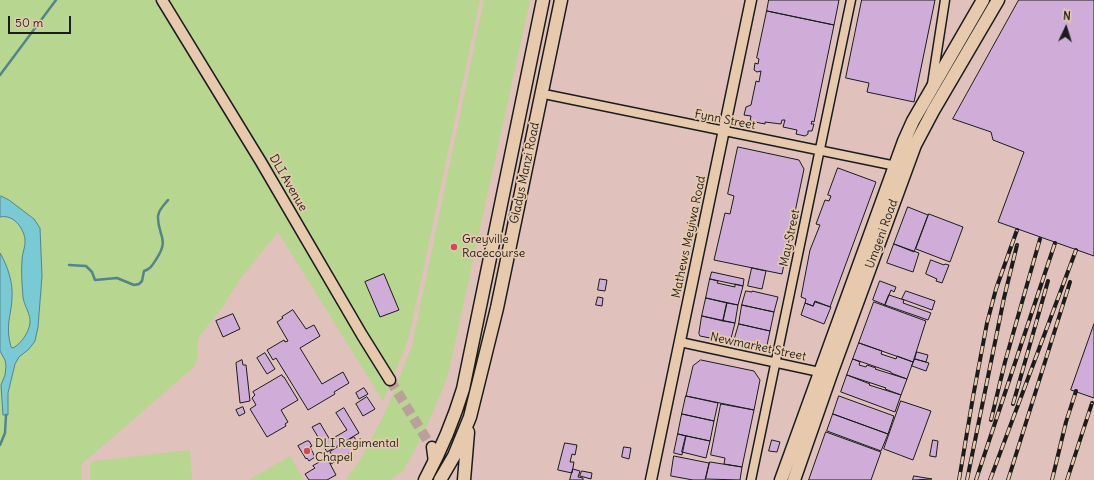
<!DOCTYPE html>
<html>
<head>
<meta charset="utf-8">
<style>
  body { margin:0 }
  #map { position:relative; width:1094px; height:480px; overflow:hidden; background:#e0c1bb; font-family:Delius,sans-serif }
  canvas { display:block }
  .north { position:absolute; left:1046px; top:8px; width:40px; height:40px; -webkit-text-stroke:3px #e7caae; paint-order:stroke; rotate:4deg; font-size:11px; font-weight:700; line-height:16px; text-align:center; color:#1c1c1c }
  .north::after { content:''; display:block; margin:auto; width:14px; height:18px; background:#1c1c1c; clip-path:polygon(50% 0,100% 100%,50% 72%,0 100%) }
  .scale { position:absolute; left:8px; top:16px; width:63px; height:18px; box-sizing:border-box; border:2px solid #1c1c1c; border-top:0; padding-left:5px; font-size:12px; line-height:14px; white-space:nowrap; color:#1c1c1c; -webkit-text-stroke:3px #e7caae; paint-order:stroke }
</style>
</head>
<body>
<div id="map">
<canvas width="1094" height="480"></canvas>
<div class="north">N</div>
<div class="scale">50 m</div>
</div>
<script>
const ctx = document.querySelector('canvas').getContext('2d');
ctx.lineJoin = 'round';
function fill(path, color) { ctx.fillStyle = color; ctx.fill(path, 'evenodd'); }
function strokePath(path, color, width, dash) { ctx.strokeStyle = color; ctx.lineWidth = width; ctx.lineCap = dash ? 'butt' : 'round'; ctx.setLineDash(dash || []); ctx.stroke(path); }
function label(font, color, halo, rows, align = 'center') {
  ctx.font = font + ' Delius,sans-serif'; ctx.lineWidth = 3.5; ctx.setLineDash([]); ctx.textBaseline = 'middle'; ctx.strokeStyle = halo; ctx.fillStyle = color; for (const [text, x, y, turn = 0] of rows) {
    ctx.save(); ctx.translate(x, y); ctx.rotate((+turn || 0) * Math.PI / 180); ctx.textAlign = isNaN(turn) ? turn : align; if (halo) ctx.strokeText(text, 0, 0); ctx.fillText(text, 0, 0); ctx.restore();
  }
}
const green = new Path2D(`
  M0,0H480L410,332L404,351L383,401L278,232L240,279L223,306L199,337L197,345V359L194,367L84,462L81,467L82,480H0Z
  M484,0H530L449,370L441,393L422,437L403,471L389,480H346L363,455L385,413L412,346Z
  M190,450L192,480H90V465L93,461Z
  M290,456L304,480H249Z`);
const water = new Path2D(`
  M1,196L9,200L34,219L40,228L42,276L38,327L35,341L29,349L19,357L15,364L8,393V415H3L1,385L5,375L6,366L5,360L0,351V253C8,267 13,282 12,298C11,318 5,325 11,347L13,348C21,344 29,332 30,323C31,314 24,306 23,297C22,285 21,272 22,260C22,253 26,246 25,239C23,227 13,214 0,217V197Z`);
const stream = new Path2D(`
  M0,75L56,0
  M69,265L86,266L92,272L95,280L117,278L134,285L139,284L142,281L144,271C151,269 153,264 157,258C170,238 157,235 158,216C159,209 164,205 168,200
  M0,445L5,433L6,415`);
const building = new Path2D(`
  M769,0H839L834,25L767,11Z
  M862,0H935L914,102L867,92L869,83L846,78Z
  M1019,0H1094V256L998,222L1024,152L993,140L991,132L953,119Z
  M767,11L834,25L814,122L812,121L811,124H814L812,131H808V134L805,136L796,134L797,130L783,127L785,120H782L781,124L765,122V124L750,121L751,116L744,115L746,107L751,105L756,81L759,82L761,71L757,72L754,70L755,63L758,64L759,59L757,58Z
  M738,147L799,160L804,169L782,274L714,260L725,213L730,214L734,196L728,194Z
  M838,168L876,182L830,307L815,301L813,306L805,303L806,299L801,297L810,250L820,225L816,224L825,200L829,201L831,196L828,195Z
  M908,207L928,215L914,252L894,244Z
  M929,214L963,227L950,262L916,249Z
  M894,244L919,253L913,272L887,263Z
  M931,260L944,265L945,264L949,265L942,283L936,281L937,279L926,274Z
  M752,268L766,271L762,289L748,286Z
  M712,272L744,279L743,286L710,279Z
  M384,274L399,310L380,317L365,282Z
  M600,279L607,280L605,291L598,290Z
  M710,279L718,281L717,283L735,287V284L743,286L738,305L706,298Z
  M880,281L896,287L894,292L891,290L885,305L873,300Z
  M746,291L752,292V291L778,297L774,312L742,305Z
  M906,291L935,301L932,310L902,299Z
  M889,295L904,300L903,303L931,313L928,320L885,305Z
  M598,297L603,298L602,306L596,305Z
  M706,298L727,303L723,321L702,316Z
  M815,302L831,307L824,324L801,315L805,303L813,306Z
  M874,302L926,321L913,362L859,343Z
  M727,303L738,305L735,323L723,321Z
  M742,305L774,312L770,331L739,324Z
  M293,310L306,329L314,325L320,336L300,348L322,384L343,372L349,383L334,392L335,394L308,410L276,358L273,360L267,350L284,340L285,342L288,341L277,322L283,318L282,317Z
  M233,314L240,329L223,337L216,321Z
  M702,316L735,323L730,342L700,336L699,334Z
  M739,324L770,331L767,345L761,348L734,341Z
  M1094,324V398L1071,390Z
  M859,343L882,351L881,354L896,359L897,356L913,362L907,379L891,373V372L853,359Z
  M917,352L928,355L926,362L915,359Z
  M265,353L275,369L267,374L257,358Z
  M853,359L860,362L859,365L866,367L867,365L876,368L875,369L907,379L901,395L885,389L886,388L847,375Z
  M915,359L929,363L926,371L912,366Z
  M242,360L243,365H246L250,401L240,403L236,363Z
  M701,360L754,371L760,380L754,410L686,396L693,366Z
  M282,375L283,377H284L298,400L281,410L288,422L285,424L286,426L267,437L250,409L256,405L252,398L255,395L253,392Z
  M847,375L870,384L869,385L901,395L895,412L841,392Z
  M364,388L368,394L359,399L356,393Z
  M686,396L718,403L714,421L682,414Z
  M839,396L894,416L888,434L833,414Z
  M367,397L375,409L363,416L356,404Z
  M901,401L931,411L913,460L884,449Z
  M721,404L754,410L742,467L724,464L725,458L711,455Z
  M243,407L245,413L239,416L236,410Z
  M344,408L359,433L327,452L312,427L320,423L330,440L347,430L336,413Z
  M682,414L714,421L710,441L678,434Z
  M833,414L888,434L881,451L827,431Z
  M826,432L881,452L871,480H809Z
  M678,434L686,436L682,455L674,453Z
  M686,436L710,441L706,458L682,452Z
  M354,437L359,445L355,447L356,449L331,464L327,458L332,455L330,452Z
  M772,440L780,442L777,452L769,451Z
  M933,440L938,441L936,457L930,456Z
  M307,441H309L312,446L310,447L315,457L309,461L307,458L306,459L298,446Z
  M565,443L577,445L575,455L572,454L570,462H574L572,473L558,470Z
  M624,447L631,448L629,459L622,457Z
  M674,456L709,463L705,480H693L671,476Z
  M327,458L336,475L327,480H309L305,474L315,468L313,466Z
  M710,462L742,467L740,480L706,479Z
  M573,469L580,471L578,477L583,478V480H570Z
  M582,471L592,473L591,479L580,476Z
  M914,476L932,479L913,480Z`);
const tertiaryTunnel = new Path2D(`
  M390,380L429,443`);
const minor = new Path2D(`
  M932,84L945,0
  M549,95L896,166
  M680,342L824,373
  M751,480L851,0`);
const tertiary = new Path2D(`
  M162,0L261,162L362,335L390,380
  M432,447L434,462
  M651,480L751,0`);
const secondary = new Path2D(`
  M425,480C441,450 453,422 463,389L543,0
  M440,480L454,456L470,417L497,308L561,0
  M464,480L468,432
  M781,480L904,141L913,121L983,0
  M794,480L831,374L915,145L933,111L998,0`);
const rail = new Path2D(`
  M1013,404L1048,281
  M991,420L1005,362L1040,239
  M959,480L973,397L987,323L996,289L1017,230
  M967,480L1004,298L1017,245
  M976,480L1055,243
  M990,480L1076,250
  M1008,480L1070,282
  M1052,480L1066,422L1076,391
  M1067,480L1092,403`);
const markers = [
  [454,247,4,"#d1495b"],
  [307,451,4,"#d1495b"]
];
const streetNames = [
  ["Fynn Street",725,120,11],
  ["Gladys Manzi Road",525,173,-78],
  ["DLI Avenue",288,183,60],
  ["Umgeni Road",882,234,-70],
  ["Mathews Meyiwa Road",689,237,-78],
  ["May Street",790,238,-78],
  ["Newmarket Street",758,347,12]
];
const poiNames = [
  ["Greyville",462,240],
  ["Racecourse",462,254],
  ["DLI Regimental",315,444],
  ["Chapel",315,458]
];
fill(green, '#b7d68f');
fill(water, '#7acad5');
strokePath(water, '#54848b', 1);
strokePath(stream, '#54848b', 2.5);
fill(building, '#cfadd8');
strokePath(building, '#1c1c1c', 1);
strokePath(tertiaryTunnel, '#b9a09b', 10, [10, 5]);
strokePath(minor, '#1c1c1c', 11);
strokePath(tertiary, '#1c1c1c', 13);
strokePath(secondary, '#1c1c1c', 15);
strokePath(minor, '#e7caae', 8);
strokePath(tertiary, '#e7caae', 10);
strokePath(secondary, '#e7caae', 12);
strokePath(rail, '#1c1c1c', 4);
strokePath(rail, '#e7caae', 2.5, [8]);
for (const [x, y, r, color] of markers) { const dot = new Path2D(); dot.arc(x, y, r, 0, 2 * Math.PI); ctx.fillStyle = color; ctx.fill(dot); strokePath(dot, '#e7caae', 1.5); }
label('12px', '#1c1c1c', '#e7caae', streetNames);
label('12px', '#1c1c1c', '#e7caae', poiNames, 'left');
</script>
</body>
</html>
